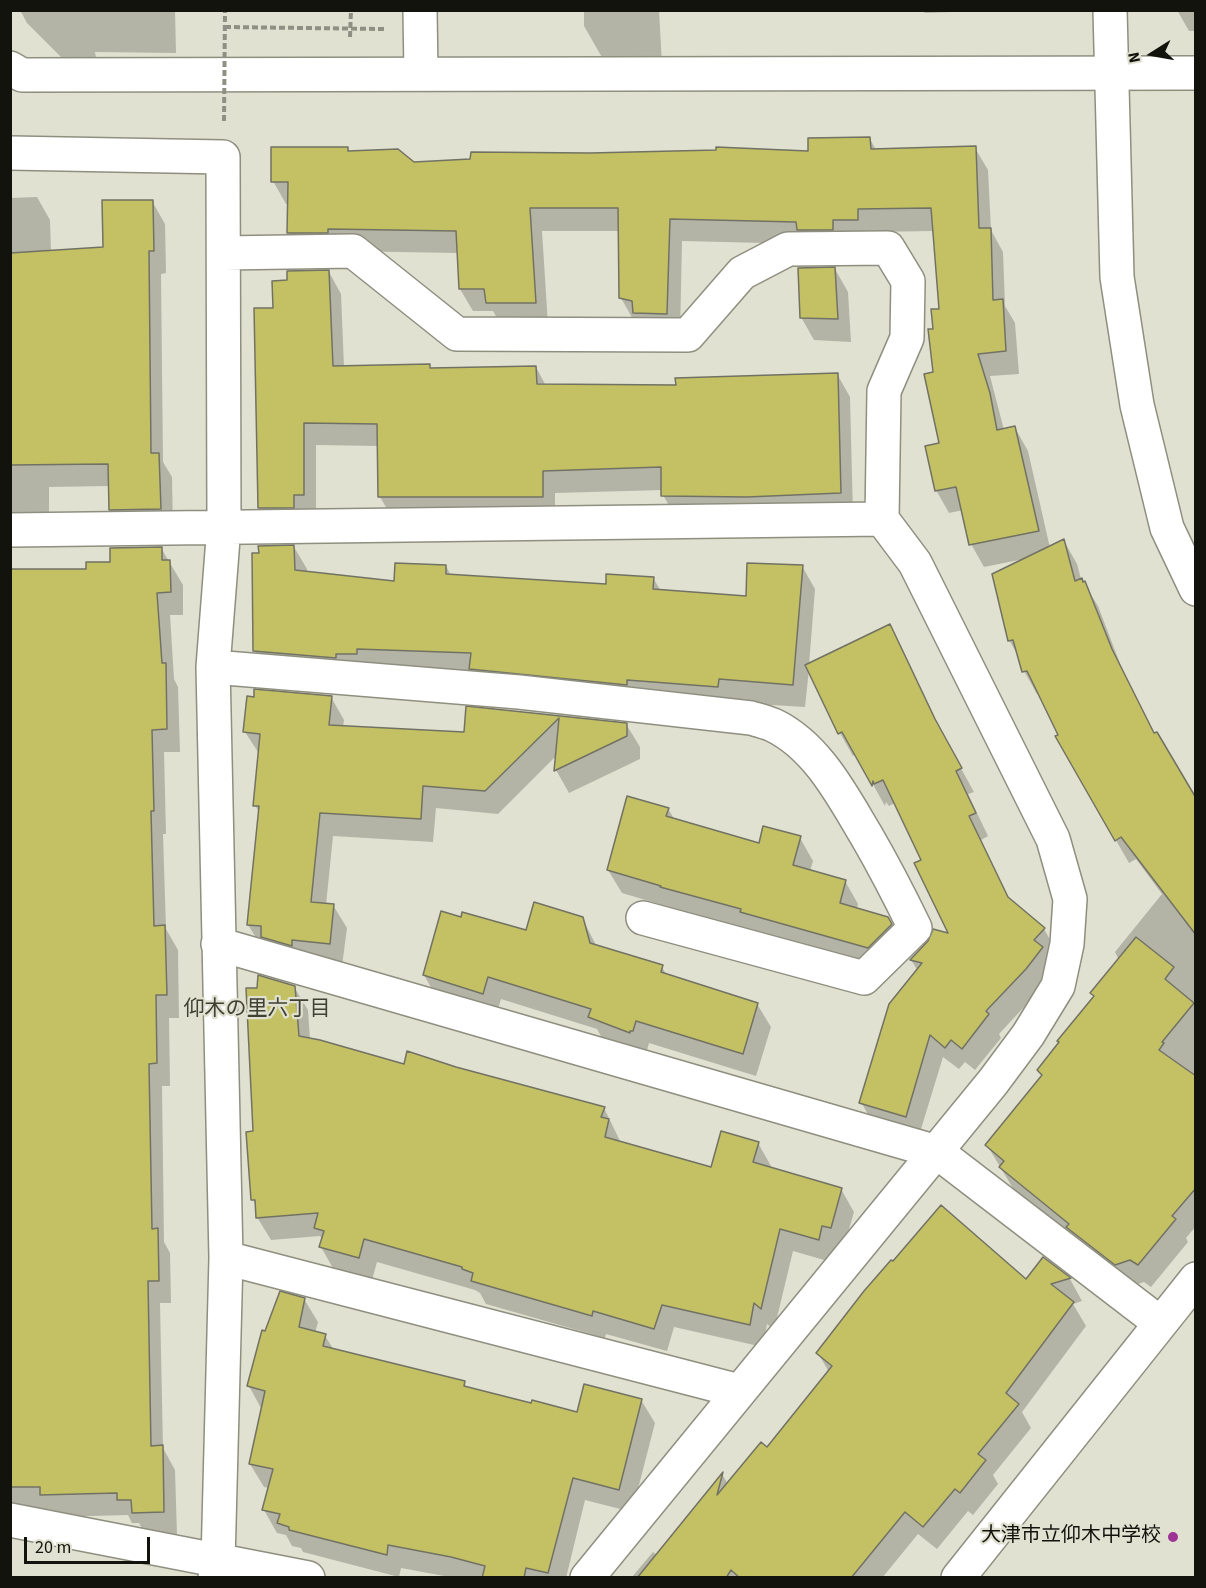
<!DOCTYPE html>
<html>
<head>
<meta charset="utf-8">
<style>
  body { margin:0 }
  #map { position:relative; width:1206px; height:1588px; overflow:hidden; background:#e0e1d0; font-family:"Source Sans 3",sans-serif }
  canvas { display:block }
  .frame { position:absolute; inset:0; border:12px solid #13130e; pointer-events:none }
  .north { position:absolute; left:1122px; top:24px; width:60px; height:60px; -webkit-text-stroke:4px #e0e1d0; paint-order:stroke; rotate:259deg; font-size:16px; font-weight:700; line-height:24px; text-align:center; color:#13130e }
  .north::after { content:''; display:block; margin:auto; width:21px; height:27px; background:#13130e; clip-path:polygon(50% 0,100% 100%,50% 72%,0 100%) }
  .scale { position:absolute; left:24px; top:1537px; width:126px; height:27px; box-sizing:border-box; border:3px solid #13130e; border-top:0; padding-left:8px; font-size:18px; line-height:21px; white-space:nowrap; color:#13130e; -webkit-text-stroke:4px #e0e1d0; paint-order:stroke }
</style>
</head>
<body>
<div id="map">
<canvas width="1206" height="1588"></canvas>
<div class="frame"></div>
<div class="north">N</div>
<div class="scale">20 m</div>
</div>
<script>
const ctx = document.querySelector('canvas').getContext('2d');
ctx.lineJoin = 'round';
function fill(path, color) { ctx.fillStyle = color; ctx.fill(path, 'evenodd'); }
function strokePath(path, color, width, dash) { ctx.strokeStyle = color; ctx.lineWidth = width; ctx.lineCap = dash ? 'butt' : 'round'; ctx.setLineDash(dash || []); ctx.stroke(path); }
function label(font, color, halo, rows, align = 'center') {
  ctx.font = font + ' "Source Sans 3","Noto Sans JP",sans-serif'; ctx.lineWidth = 4.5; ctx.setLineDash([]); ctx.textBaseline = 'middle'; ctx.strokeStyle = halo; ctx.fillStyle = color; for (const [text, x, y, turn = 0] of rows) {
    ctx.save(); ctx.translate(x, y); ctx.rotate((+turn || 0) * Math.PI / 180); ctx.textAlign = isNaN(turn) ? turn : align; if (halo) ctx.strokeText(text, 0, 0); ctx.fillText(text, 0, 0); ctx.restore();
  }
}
const shadow = new Path2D(`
  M20,10H175L176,53L95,52L96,58L63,59L27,23Z
  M584,10H659L662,65L607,66L584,26Z
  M923,10H1008L925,13Z
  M1177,10H1196V31H1189Z
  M870,139L876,150L975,148L988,170L991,230L1003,252L1005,306L1015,323L1019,374L990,376L1004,430L1015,428L1028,451L1050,548L1064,541L1077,564L1081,579L1098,606L1124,674L1155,734L1196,801V1000L1192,1003L1196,1006V1226L1186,1238L1188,1242L1151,1287L1144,1282L1129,1287L1014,1190L987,1145L1042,1077L1039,1071L1095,998L1119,960L1115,952L1162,894L1136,859L1129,863L1057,737L1060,736L1039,693L1037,694L1024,671L1020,659L1009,640L1024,559L984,567L971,544L963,510L949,513L936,490L941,444L934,373V331L941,310L934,231L870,232V243L807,244L682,241L680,336L634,321L621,298L620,231H542L548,325H501L493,311H473L460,289L458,253L340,251L302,256L289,233V204H286L273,181L347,149L350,153L414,163L590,154L810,153Z
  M37,197L50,220L51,252L105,249L152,201L165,224L166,273L161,274L163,462L172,477L173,532H124L110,510V486L49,487V512H10V198Z
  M835,269L848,292L851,342L814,340L801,317Z
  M329,272L341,294L344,367L429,366L431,369L536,367L546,386H677L837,374L850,397L853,515L676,518L663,495V490L555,493V519H393L380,497L379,446L316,445V517L272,530L259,508L274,309L289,282Z
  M294,547L307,569V573L396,583L446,566L451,576L607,586L653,578L661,591L748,598L802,566L815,589L809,665L889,626L902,648L947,743L974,792L968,794L988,836L981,840L1010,902L1044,929L1057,952L1039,991L999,1034L1001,1038L975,1070L965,1062L959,1069L943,1057L918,1139L874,1125L861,1102L918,971L911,960L951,935L923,861L895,803L889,806L886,802L885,806L856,754L853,756L840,733L809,669L805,707L268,674L255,651Z
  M161,548L183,585V615H170L174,679L178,687L180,752H164L166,834H163L166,929L178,950L179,1018H169L170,1086H162L164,1242L170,1253L171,1303H160L163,1448L175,1470L177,1535H146L139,1523H132L128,1515L55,1517L50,1509L10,1510V569L12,571L88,570Z
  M331,697L344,720L343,727L465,734L467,708L626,724L640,747V759L569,793L556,770L557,755L498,814L436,808L433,842L333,836L326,905H333L347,928L342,966L262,947L248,925L260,814L255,805L260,755L245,732Z
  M668,809L675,820L760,844L800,838L813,861L810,871L845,881L858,904L857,909L888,918L901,941L881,970L622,893L608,870Z
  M582,918L597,947L662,967L667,976L757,1004L771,1027L756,1076L649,1043L646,1054L603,1040L597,1029L501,999L496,1016L437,998L424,975L527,932Z
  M294,987L308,1010L310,1040L405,1066L456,1068L604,1108L621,1143L712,1169L758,1143L771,1166L770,1168L841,1189L854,1212L843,1250L835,1248L831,1262L793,1251L774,1330L767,1324L763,1347L674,1327L667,1351L606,1334L605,1338L486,1304L480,1293L475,1290L377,1262L372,1280L334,1270L321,1247L323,1241L320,1236L271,1240L257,1217V1207L253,1200L255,1133Z
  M1043,1259L1070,1279L1082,1301L1073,1304L1086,1326L1022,1412L1031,1428L993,1475L998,1484L973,1515L968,1511L937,1549L918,1534L882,1578L632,1577L653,1552L657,1555L722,1474L728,1484L767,1449L829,1372L818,1353L1026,1281Z
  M304,1299L318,1322L315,1333L325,1336L334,1350L464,1383L468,1389L533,1405L578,1413L641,1400L655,1423L632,1512L585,1500L566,1578H455L401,1568L399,1577L303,1552L301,1548L292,1546L286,1535L277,1533L264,1510L269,1488L264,1487L250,1464L262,1410L249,1386L266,1333Z`);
const building = new Path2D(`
  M870,137L871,149L976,146L979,228H991L993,300L1003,299L1006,351L978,354L990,393L997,430L1015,426L1039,531L969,545L956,487L935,491L925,446L939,443L924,374L933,372L928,329H933L931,309H939L931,208L858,209V220H833V230H797L796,222L670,219L667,314L633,313L632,301L619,298L618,208H530L536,303H486L484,289H459L456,231L328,229V233H287L288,182H271V147H348V151L398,149L414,162L470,159L471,152L590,153L716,150V147L808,151V138Z
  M102,200H153L154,251H149L151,453H159L161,509L109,510L108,464L10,465V253L103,247Z
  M835,267L838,319L800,318L798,268Z
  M329,270L333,366L430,364V368L536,366L537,384L676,385L675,378L838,373L841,493L747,497L661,496V467L543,471V497H378L377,424L304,423V495H294V508H258L254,308H273L272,281L287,280V271Z
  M1064,539L1075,581L1082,578L1083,582L1085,581L1112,649L1154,733L1157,732L1196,798V935L1121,837L1115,841L1055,736L1058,735L1027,671L1022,672L1013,640L1008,641L992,574Z
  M294,545L295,570L394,581L395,563L446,565V574L606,584V574L654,577L653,589L746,596L747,563L803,565L793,685L719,679L718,687L627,680V685L469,669L471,653L357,649V654H336V658L253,651L252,553H259L258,546Z
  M162,547V560H170L171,592L157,593L162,663H166L167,729L152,730L154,811H151L154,926L165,925L167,995H156L157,1063L149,1064L152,1229L158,1228L159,1281H148L151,1446L163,1445L164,1512L132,1513L131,1500H117V1493L40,1495V1487H10V569H86V562H110V548Z
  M890,624L935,719L962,768L956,771L976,813L969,816L1008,897L1045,928L1034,940L1043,947L1026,969L986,1011L989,1014L962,1049L951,1040L945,1048L930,1035L906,1117L859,1103L889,1004L922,963L910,960L928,941L933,929L948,933L914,863L921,860L883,780L874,784L873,781L872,786L842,732L838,734L805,665Z
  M254,689L332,696L329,725L464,732L466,706L627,723V736L554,771L559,718L485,791L423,786L421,819L320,813L311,902L334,904L330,944L292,940V946L261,937V926L247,925L259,806H253L260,734L243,732L247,696L254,697Z
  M627,796L669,808L666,816L759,843L763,826L801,836L793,865L846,880L840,903L888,917L892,924L868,948L740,912L741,909L660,887L661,886L607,870Z
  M534,902L583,917L590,943L663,965L661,972L758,1003L743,1054L636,1021L633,1031H630V1033L588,1017L591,1009L488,977L483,994L423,975L441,911L461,917L462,912L526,930Z
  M1136,937L1174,967L1165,979L1194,1003L1162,1042L1164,1043L1159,1050L1196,1076V1188L1172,1216L1176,1219L1138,1265L1130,1260L1115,1265L1066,1227L1069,1224L999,1167L1004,1161L985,1145L1042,1075L1037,1070L1059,1042L1057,1041L1094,996L1090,993Z
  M258,975L295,986L299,1036L320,1040L404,1064L407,1051L456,1067L605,1107L601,1117L609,1119L605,1137L711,1167L721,1131L759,1142L753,1162L842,1188L831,1228L822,1226L819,1240L780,1229L761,1309L754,1303L750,1325L662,1305L654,1329L593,1311L592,1316L471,1281L473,1273L462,1269V1267L364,1239L359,1258L319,1247L324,1231L314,1228L318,1213L256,1218L255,1200H251L246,1132L253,1131L246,988H257Z
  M941,1205L1026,1279L1043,1257L1071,1278L1051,1284L1074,1302L1006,1393L1019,1404L978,1454L986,1460L960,1493L955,1489L923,1527L905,1512L851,1578H740L731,1570L726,1578H637L723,1472L717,1495L761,1442L767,1447L832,1366L816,1353L864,1291L891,1260L893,1261Z
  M280,1291L305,1298L299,1327L326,1334L323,1346L465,1381L464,1386L531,1403L532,1400L577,1412L584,1384L642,1399L619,1490L573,1478L548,1573L526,1568L524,1578H482L485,1566L451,1557L388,1545L387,1555L289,1530V1527L277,1523L280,1514L262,1510L273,1469L249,1464L265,1391L247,1386L262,1330L265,1331Z`);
const path = new Path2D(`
  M225,27L384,29
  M350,37L351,10`);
const minor = new Path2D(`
  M420,10L421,74
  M10,68L22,75L1196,73
  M10,153L223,157L224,526L213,667L226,1258L218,1562L215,1578
  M224,253L353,251L457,334L688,335L742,273L788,249L888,248L908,281L907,338L884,391L882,519
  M10,530L882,519L915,563L1053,839L1070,899L1067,944L1058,986L1028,1035L993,1082L587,1578
  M213,667L519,692L751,718C758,720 766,722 773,725C817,746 842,795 866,835C884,866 900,897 915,928L864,978L643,918
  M218,944L937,1152L1160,1323
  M226,1258L739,1391
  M10,1520L308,1578`);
const tertiary = new Path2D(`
  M1110,10L1117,277L1137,405L1167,528L1196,589
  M958,1578L1196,1279`);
const pathBridge = new Path2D(`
  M224,121L225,10`);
const markers = [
  [1173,1537,6,"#9c3395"]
];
const poiNames = [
  ["大津市立仰木中学校",1161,1537]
];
const neighbourhoodNames = [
  ["仰木の里六丁目",257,1010]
];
fill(shadow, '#0003');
fill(building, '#c3c163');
strokePath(building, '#727264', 1.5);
strokePath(minor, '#8f8f80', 36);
strokePath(tertiary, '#8f8f80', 36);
strokePath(path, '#8f9083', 4, [6, 3]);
strokePath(minor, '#fff', 33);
strokePath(tertiary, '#fff', 33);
strokePath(pathBridge, '#8f9083', 4, [6, 3]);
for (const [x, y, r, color] of markers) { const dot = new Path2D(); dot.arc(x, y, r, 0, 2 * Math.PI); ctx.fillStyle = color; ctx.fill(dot); strokePath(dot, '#e0e1d0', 2); }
label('20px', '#13130e', '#e0e1d0', poiNames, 'right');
label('21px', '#404133', '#e0e1d0', neighbourhoodNames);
</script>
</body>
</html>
